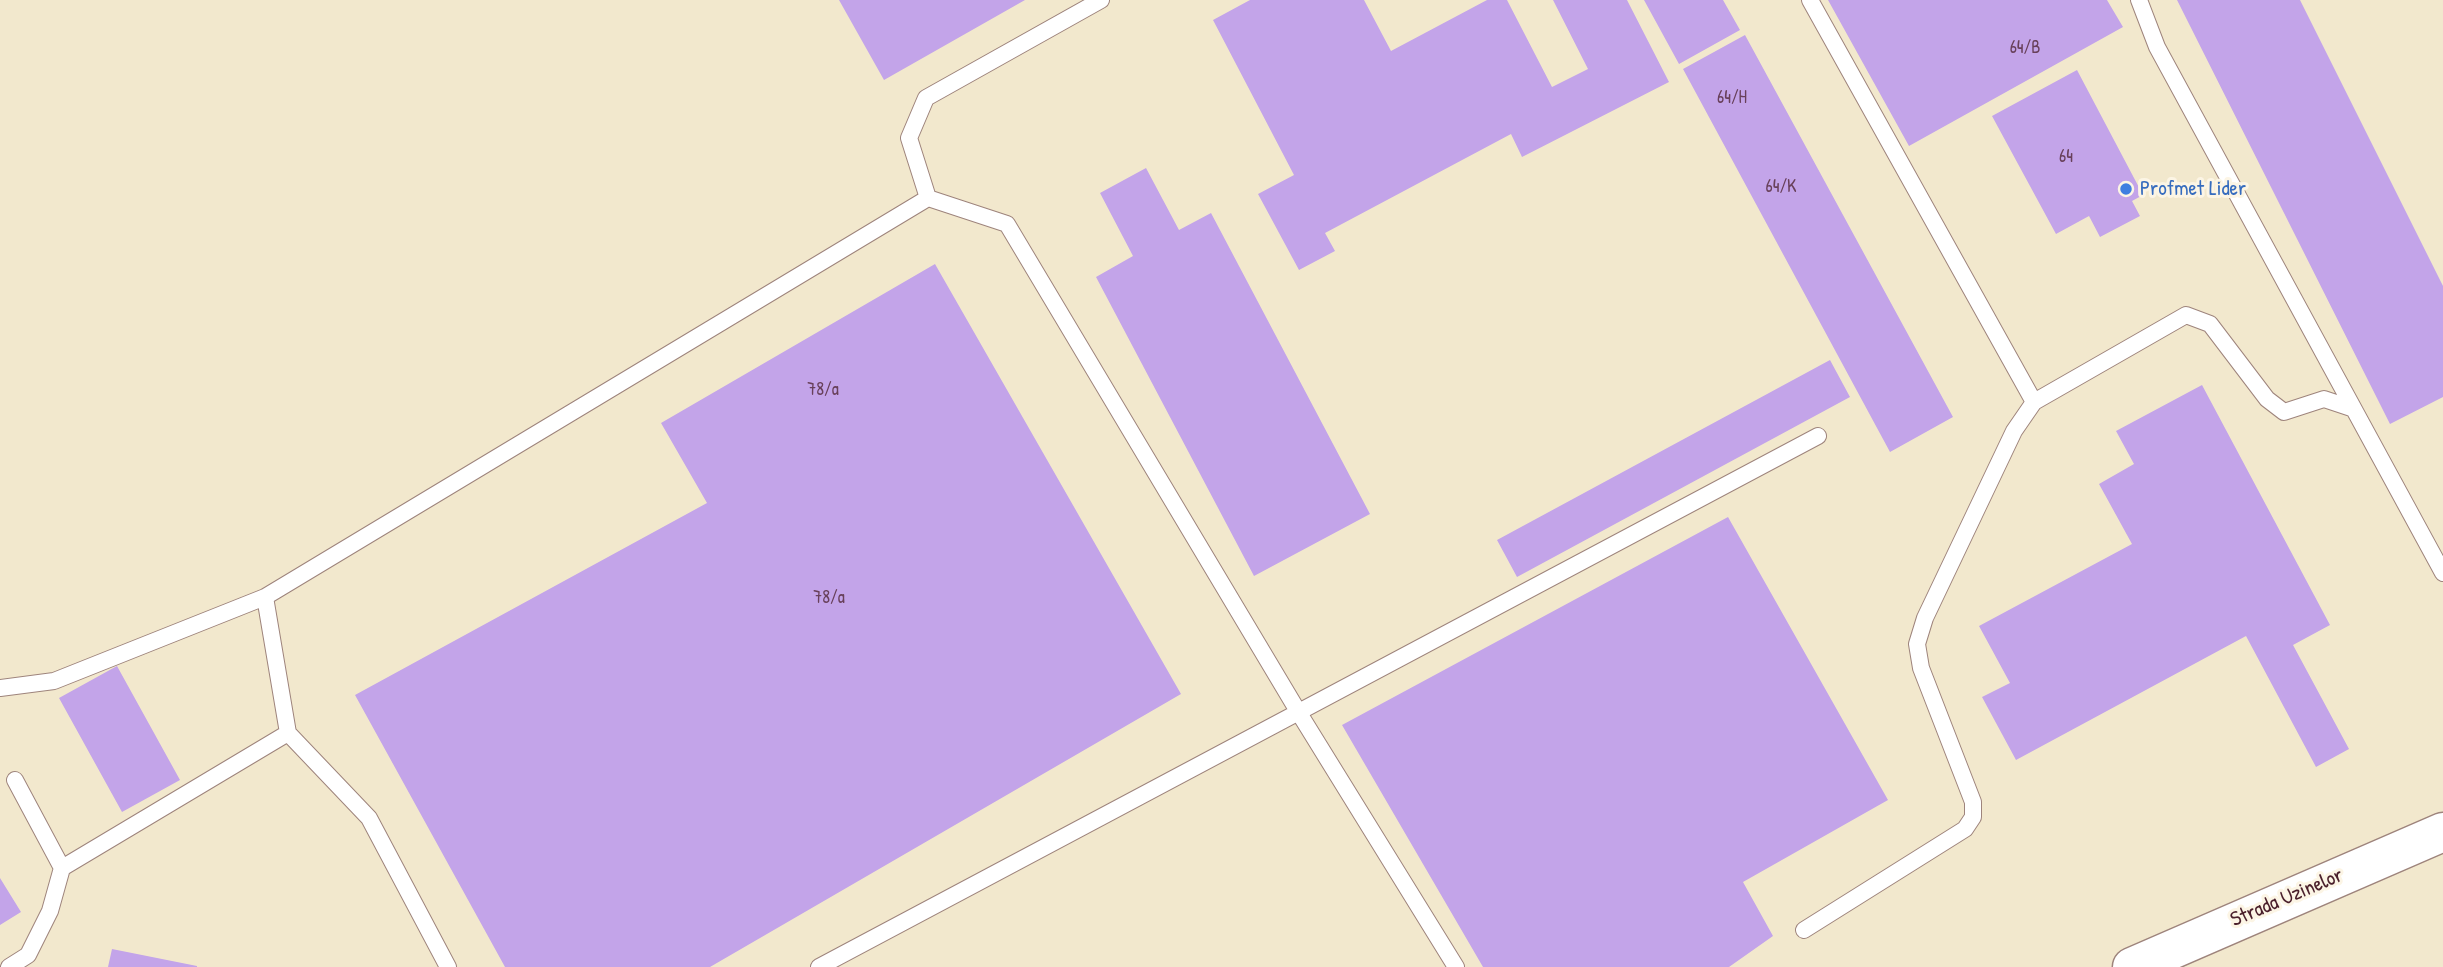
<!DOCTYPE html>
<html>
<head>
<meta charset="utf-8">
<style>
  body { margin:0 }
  canvas { display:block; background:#f2e8cd }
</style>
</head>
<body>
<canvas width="2443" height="967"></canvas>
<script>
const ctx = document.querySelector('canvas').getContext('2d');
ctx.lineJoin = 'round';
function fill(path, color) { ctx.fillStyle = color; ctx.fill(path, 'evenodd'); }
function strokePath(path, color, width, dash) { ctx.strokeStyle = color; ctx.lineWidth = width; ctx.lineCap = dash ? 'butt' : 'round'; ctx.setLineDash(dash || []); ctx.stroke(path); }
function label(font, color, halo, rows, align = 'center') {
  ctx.font = font + ' "Patrick Hand",sans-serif'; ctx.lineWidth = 6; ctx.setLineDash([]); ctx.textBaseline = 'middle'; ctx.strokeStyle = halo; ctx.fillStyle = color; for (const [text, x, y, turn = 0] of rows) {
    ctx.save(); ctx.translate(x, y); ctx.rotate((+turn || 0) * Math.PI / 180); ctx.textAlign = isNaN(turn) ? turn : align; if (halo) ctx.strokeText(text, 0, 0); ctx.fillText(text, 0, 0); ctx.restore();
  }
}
const building = new Path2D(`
  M839,0H1025L884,80Z
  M1250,0H1364L1391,51L1487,0H1507L1552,87L1588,69L1553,0H1627L1669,82L1522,157L1511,134L1325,233L1335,251L1299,270L1258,194L1294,175L1213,20Z
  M1644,0H1723L1740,30L1679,64Z
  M1828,0H2107L2123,27L1909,146Z
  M2177,0H2300L2443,286V397L2390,424Z
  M1745,35L1953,417L1890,452L1683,69Z
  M2077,70L2143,195L2132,201L2140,216L2100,237L2089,216L2056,234L1992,116Z
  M1146,168L1179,230L1211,213L1370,514L1254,576L1096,277L1133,256L1100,193Z
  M935,264L1181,694L710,967H505L355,695L707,503L661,423Z
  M1830,360L1850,397L1517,577L1497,540Z
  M2202,385L2330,625L2293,645L2349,749L2316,767L2246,636L2016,760L1982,697L2010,683L1979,626L2132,544L2099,484L2134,464L2116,431Z
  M1728,517L1888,800L1743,882L1773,936L1729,967H1483L1342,725Z
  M117,666L180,780L122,812L59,698Z
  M0,878L21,912L0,925Z
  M112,949L197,966V967H108Z`);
const lane = new Path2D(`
  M1810,0L2034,402
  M2139,0L2157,47L2443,573
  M928,198L909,138L926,98L1101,0
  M0,688L54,681L265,597
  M288,733L369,818L448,967
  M15,780L62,868
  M1804,930L1965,829L1973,817V802L1921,668L1917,644L1925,618L2014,431L2034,402L2186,315L2210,324L2267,399L2284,412L2324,399L2351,408
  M9,967L28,955L50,911L62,868L288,733L265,597L928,198L1007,224L1299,713L1456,967
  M819,967L1818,436`);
const primary = new Path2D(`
  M2132,967L2443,832`);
const markers = [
  [2126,189,7,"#3f7fe0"]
];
const numberNames = [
  ["64/B",2025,48],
  ["64/H",1732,98],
  ["64",2066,157],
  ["64/K",1781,187],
  ["78/a",823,390],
  ["78/a",829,598]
];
const shopNames = [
  ["Profmet Lider",2140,189]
];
const streetNames = [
  ["Strada Uzinelor",2287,898,-23]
];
fill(building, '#c3a4e9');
strokePath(lane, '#9e847c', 18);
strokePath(primary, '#9e847c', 41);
strokePath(lane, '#fff', 16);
strokePath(primary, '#fff', 38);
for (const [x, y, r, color] of markers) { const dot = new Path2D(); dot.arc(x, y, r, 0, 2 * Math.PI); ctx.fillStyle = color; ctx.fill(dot); strokePath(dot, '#fcf5e5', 2.5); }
label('18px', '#68405a', null, numberNames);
label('21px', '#366cbe', '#fcf5e5', shopNames, 'left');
label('21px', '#4a1f2b', '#fcf5e5', streetNames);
</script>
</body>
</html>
